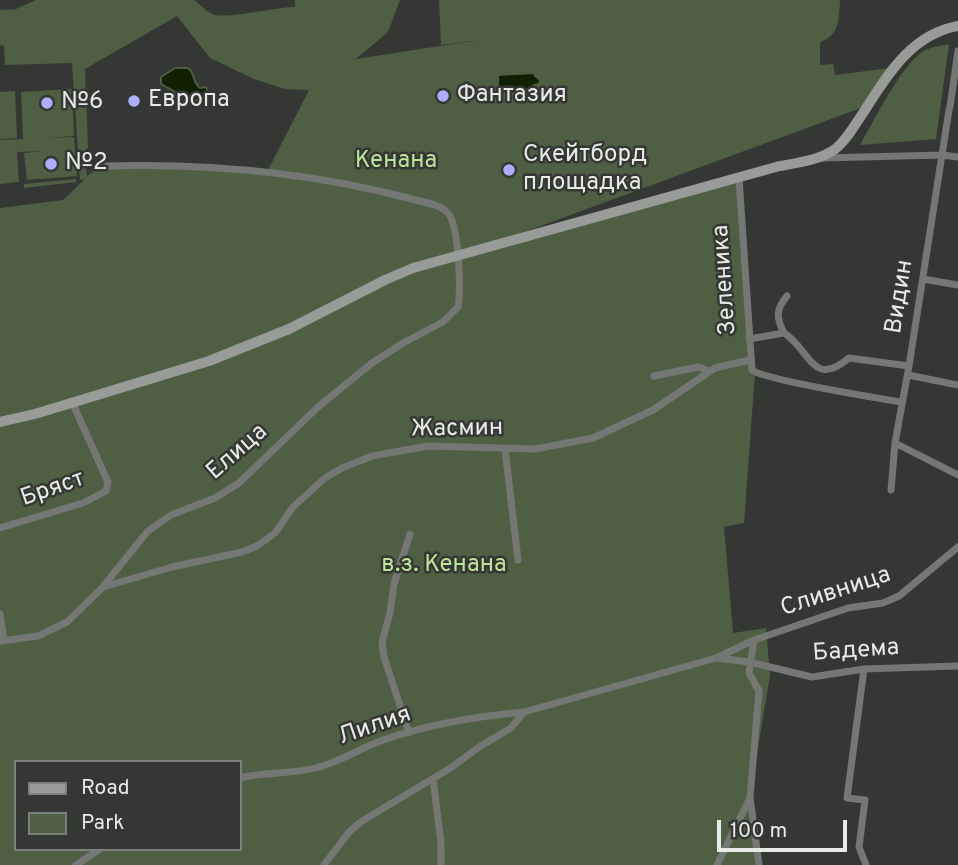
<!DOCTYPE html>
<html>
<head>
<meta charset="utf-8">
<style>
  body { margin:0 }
  #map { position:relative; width:958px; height:865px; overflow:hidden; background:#343733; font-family:Overpass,sans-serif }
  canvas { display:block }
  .legend { position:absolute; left:14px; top:760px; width:228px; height:91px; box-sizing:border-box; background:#343733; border:2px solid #7c7f7b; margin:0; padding:9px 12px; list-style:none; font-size:21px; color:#e8eae7 }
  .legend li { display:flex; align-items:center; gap:14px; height:35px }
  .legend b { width:35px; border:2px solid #7c7f7b }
  .scale { position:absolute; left:717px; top:820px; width:130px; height:32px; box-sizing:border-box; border:4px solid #e8eae7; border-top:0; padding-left:9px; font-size:21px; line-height:24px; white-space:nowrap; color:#e8eae7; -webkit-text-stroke:5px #343733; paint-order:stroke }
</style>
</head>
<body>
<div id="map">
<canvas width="958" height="865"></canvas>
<ul class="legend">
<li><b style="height:9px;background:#989b97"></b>Road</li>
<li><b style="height:19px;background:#4f5f43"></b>Park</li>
</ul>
<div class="scale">100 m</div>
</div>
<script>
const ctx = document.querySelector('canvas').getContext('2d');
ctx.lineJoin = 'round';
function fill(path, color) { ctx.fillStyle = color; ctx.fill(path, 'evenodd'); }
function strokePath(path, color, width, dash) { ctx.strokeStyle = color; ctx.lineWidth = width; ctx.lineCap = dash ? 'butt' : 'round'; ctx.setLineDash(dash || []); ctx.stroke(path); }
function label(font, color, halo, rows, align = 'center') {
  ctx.font = font + ' Overpass,sans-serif'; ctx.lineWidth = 5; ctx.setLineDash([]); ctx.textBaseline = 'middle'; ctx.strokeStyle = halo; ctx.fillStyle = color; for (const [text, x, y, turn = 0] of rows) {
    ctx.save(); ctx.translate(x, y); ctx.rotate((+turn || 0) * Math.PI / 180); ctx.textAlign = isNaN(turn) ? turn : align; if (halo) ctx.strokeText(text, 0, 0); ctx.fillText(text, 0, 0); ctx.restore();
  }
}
const green = new Path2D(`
  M36,0H194C199,4 206,11 212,14C225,20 276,7 295,7V0H400L388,32L356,59L485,39L441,45L439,0H840C839,17 840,36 820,42V65L833,64L835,75L890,68L861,108L470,252L739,178L755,373L744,523L724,527L733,633L766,628L770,675L750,797L759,865H0V208L63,200L85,179L80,180L72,63L5,65L4,46L0,45V10L16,9ZM177,16L210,58L254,79L285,89L309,90L267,172L102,166L87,176L84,151L88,148L85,69ZM16,762H240V849H16Z
  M949,44L936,139L860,145C875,119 899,69 922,52C930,47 940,46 949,44Z
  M72,89L74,136L46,138L74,137L77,176L27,180L24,153L43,151L17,152L19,182L0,184V140L23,139L21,92Z
  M15,91L17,138L0,139V92Z
  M76,179V182L24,188V184Z`);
const water = new Path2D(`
  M175,68H188C196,74 192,82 200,88L206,87L208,93L193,102L161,84V77Z
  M534,73L535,76L540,80L539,84L534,85V89L498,90V75Z`);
const minor = new Path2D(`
  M950,107L958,51
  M822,158L942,155L958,157
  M739,178L752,370C765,380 877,398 901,402
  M923,279L958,285
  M784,333C776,318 776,309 787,296
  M749,339L784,333C811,350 812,389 849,358L909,366
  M908,375L958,385
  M654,376L698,367L710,371
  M895,443L958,475
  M505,449L518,560
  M891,490L895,443L909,366L949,110
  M0,528L83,503L106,491L108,482L72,402
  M103,587L172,567L242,552L257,546L275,533L293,507L325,478L342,468L372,456L428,446L535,449L593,438L653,410L715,368L750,360
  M0,614L4,641
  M754,640L749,673L759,691L750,797L759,865
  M0,641L38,636L67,622L101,589L148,531L171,515L215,498L239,483L318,407L372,363L403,343L443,322L458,307C461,289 459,226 448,213C439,203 420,202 408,198C309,172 204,163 102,166
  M717,658L749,662L812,677L864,669L958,666
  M864,669L847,798L865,800L859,847L866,865
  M409,733L384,657L382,642L390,613L394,584L410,534
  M240,778C266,771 293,775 319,767C341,761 361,748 383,740C427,725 478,716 524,712
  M433,779L441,843V865
  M76,865L100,849
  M324,865L349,832L362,821L452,767L479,747L511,728L524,712L716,658L754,640L848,608L883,603L899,596L958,547
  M717,865L749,800`);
const secondary = new Path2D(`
  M0,422L35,414L209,361L289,329L385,280L413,268L776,167C795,163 817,161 834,150C845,142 853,128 861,116C886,78 909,35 958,26`);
const markers = [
  [443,96,7,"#adaffb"],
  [134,101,7,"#adaffb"],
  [47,103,7,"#adaffb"],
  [51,164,7,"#adaffb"],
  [509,170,7,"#adaffb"]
];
const poiNames = [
  ["Фантазия",457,96],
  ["Европа",148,101],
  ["№6",61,103],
  ["Скейтборд",523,156],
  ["площадка",523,184],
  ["№2",65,164]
];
const parkNames = [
  ["Кенана",396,162],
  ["в.з. Кенана",444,566]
];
const streetNames = [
  ["Зеленика",726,280,-94],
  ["Видин",901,297,-81],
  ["Жасмин",457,430,-1],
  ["Елица",238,453,-41],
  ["Бряст",53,490,-19],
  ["Сливница",836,593,-18],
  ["Бадема",856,652,-4],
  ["Лилия",375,727,-19]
];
fill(green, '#4f5f43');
fill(water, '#0f2100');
strokePath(water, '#505d45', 2);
strokePath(minor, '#757774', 7);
strokePath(secondary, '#989b97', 10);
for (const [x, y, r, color] of markers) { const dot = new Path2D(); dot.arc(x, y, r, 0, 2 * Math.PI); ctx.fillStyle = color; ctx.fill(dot); strokePath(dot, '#343733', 2.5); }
label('24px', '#e8eae7', '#343733', poiNames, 'left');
label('24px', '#bae49a', '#343733', parkNames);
label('24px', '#e8eae7', '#343733', streetNames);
</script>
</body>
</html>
